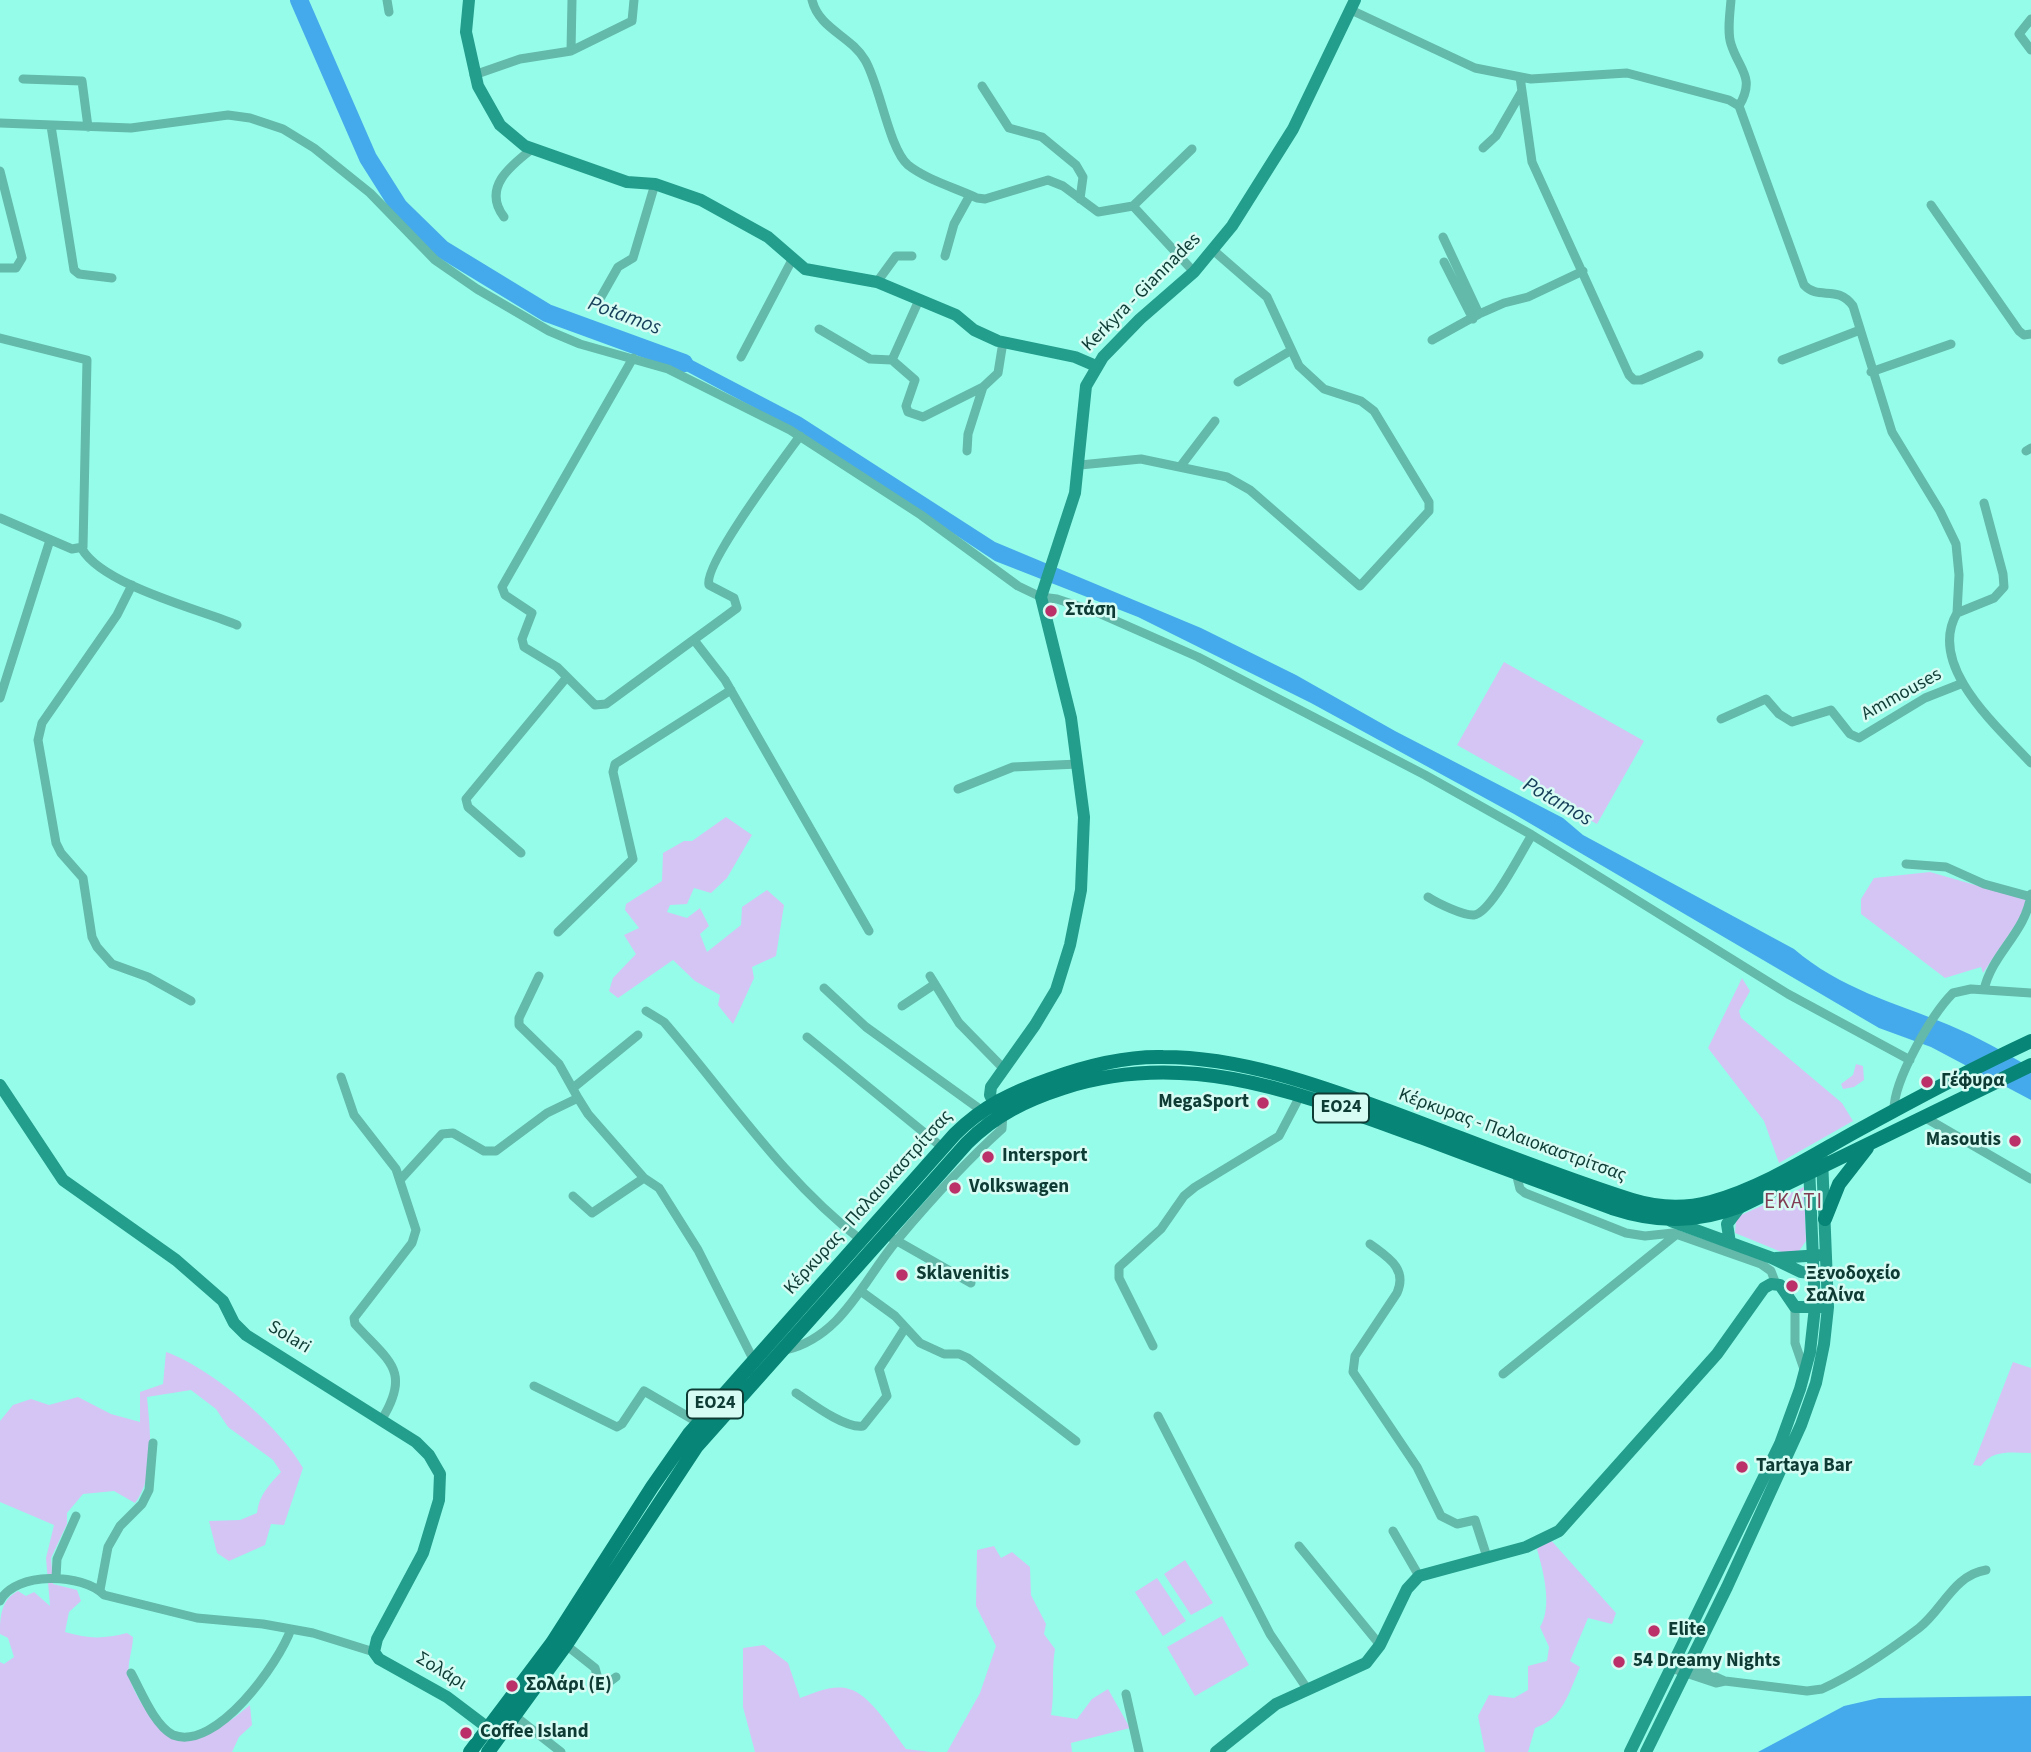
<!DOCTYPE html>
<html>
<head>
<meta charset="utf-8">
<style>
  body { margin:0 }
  canvas { display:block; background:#94fce9 }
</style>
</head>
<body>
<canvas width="2031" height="1752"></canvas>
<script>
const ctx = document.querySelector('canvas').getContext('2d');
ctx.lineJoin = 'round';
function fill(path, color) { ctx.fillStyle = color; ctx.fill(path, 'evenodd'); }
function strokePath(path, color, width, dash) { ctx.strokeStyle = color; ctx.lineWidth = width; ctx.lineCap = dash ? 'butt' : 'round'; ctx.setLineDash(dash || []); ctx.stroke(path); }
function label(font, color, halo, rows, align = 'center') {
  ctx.font = font + ' "Source Sans 3",sans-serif'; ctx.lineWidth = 5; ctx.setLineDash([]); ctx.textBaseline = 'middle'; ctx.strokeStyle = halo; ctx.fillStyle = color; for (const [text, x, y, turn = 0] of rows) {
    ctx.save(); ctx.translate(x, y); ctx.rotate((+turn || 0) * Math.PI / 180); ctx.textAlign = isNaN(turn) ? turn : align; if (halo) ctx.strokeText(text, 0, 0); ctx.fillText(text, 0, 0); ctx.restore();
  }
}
const green = new Path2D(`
  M1504,662L1644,741L1597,824L1457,745Z
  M726,817L752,835L727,878L711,893L694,888L687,904L670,905L667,912L687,918L700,908L709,926L700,934L707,952L741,925L742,907L767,890L784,905L776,956L752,967L754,978L733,1024L718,1005L720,995L695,981L673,960L618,998L609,991L613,978L636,954L624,935L639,928L625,910L626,904L662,881L663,853L684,841H692Z
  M1930,872L2027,900L2024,912L1983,973L1981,967L1945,978L1861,914V899L1874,878Z
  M1742,978L1750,991L1739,1011L1741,1018L1842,1103L1853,1121L1779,1163L1764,1121L1708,1048Z
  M1856,1064L1863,1066L1864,1080L1854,1087L1843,1089L1841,1084L1853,1075Z
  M1804,1187L1806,1241L1799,1251L1784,1253L1735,1233L1736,1221L1741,1215Z
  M166,1352C211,1368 280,1426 303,1468L284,1525L271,1524L265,1545L229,1561L217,1553L209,1521L240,1520L257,1513C259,1495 269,1485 281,1472L273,1460L228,1427L216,1409L191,1390L147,1397C150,1430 156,1476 135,1503L114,1491L83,1494L67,1513V1524L51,1558L53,1584L77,1590L81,1601L69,1612L65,1632C88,1639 104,1639 127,1633L133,1637C133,1649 127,1663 129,1675C131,1688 144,1707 151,1718C186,1752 214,1735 250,1705L252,1725L239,1737L232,1752H0V1662L4,1664L14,1657L8,1638L0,1634C0,1616 1,1600 18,1591L26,1596L34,1592L50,1606L46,1558L54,1525L0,1502V1421L13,1405L31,1399L49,1405L78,1397L111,1414L140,1422V1392L163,1384Z
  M2013,1362L2031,1368V1453C2012,1453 1993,1449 1981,1466L1973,1465Z
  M1549,1538L1616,1613L1612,1624L1588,1618L1570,1661L1580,1667C1569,1692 1563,1719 1535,1728L1528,1752H1485L1478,1716L1489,1695L1514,1698L1528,1690V1666L1547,1661L1549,1647L1540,1627C1553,1606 1543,1571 1537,1549Z
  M994,1546L1001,1558L1012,1552L1030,1567L1031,1595L1046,1624L1044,1634L1055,1649C1051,1672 1055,1691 1051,1715L1077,1719L1092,1699L1108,1689L1130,1728L1071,1743L1072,1752H947L980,1693L996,1646L976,1606L977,1550Z
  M1185,1560L1213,1603L1191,1615L1164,1574Z
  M1157,1578L1186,1621L1163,1636L1135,1592Z
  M1222,1616L1249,1665L1195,1696L1167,1647Z
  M764,1645L788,1663L800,1698C814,1693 833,1684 849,1689C870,1694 893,1732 906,1749L931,1752H755L743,1707V1648Z`);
const water = new Path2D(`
  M671,349L801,417L995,542L1201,628L1296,675L1395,731L1563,818L1583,835L1794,949C1841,989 1893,1002 1949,1025C1978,1037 2004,1052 2031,1068V1100L1931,1047L1879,1028L1514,814L1311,703L1138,617L995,561L803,434L671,363L665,354Z
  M2031,1696V1752H1758L1844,1706L1879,1698Z`);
const river = new Path2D(`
  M299,0L368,158L399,207L442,249L547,313L684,363`);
const street = new Path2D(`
  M387,0L389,12
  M812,0C819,29 851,36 865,60C880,85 889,149 908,165C927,180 956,188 977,198L985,199L1048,180L1063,186L1098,212L1133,206L1194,272
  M1731,0C1730,13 1727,32 1731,44C1739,70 1756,77 1739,106
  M1351,10L1475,68L1531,79L1627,73L1729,100L1739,106L1804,285C1819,301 1837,284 1853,306L1892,432L1940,511L1956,544L1959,575L1957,613
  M2031,19L2019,34L2031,50
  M571,51L572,0
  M474,75L520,59L571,51L632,21L634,0
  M1520,77L1532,162L1629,375L1634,380H1641L1699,355
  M23,79L82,81L88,127
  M982,86L1009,128L1042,137L1076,165L1083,177L1080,199
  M0,123L131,128L228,115L250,118L283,129L314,148L370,193L435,260L477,289L549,331L580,344L668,369L790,430L921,515L1018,586L1041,597L1057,599L1096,612L1198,657L1425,775L1532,835L1788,994L1910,1060
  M51,126L74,270L79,274L112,278
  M1483,148L1496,136L1522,91
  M0,171L22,258L16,268H0
  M1931,205L2019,331L2024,335L2031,334
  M1133,206L1192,149
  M504,217C482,188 510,166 532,149
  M1443,237L1479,314
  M945,256L954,224L970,195
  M1444,262L1473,319
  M877,282L896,256H912
  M601,297L618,267L633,258L655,184
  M919,300L892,360L915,380L906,406L908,412L923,417L983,387
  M819,329L870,359L892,360
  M0,338L87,360L83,547L72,549L0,518
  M1432,340L1479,314L1504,303L1528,297L1583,271
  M741,357L792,260
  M633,358L502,587L505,595L532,613L522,639L524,647L557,667L595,705L606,704L737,608L734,598L709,585C703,565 784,458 800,436
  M1782,360L1860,330
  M1871,372L1951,344
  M1238,382L1290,351
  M967,451L968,434L983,387L998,373L1003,342
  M2026,451L2031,448
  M1080,465L1141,459L1227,477L1250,490L1360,586L1429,511V502L1374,411L1361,401L1324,389L1299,366L1267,297L1213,250
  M1180,467L1215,421
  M1984,503L2003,574L2004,587L1994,598L1957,613C1926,666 1999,728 2031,763
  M82,549C103,585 198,609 237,625
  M132,585L117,615L42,723L38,740L56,843L61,853L83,878L92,937L97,947L112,964L148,977L191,1001
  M694,640L725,680L869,931
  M0,698L50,540
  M1721,719L1766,699L1779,714L1792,722L1831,710L1850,734L1859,738L1925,698L1963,683
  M958,789L1013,767L1078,764
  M521,853L468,807L466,799L567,677
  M1906,864L1946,867L1984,884L2031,897
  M1428,897C1437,903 1464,916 1474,915C1491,913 1522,850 1532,835
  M558,932L633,859L613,772L615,764L731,690
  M539,976L519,1018V1025L559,1064L578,1098
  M930,976L959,1023L1004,1069
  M824,988L866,1027L981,1110
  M1984,990C1992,953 2026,933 2031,894
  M902,1006L935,984
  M646,1011L664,1022C728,1096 782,1179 861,1240
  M807,1037L943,1148
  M341,1077L354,1115L396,1169L416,1230L412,1243L354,1318L355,1324C388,1361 412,1370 382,1419
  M573,1088L638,1035
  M1894,1111C1893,1081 1932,1014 1953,993L1971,989L2031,993
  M1924,1117L2031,1179
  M1516,1173L1520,1189L1525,1193L1626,1233L1645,1236L1673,1233L1761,1264L1771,1271L1776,1284
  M644,1178L659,1188L698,1250L754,1361
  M400,1180L442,1134L453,1133L484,1151H496L547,1113L578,1098L588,1114L644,1178L592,1213L573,1196
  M892,1238L971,1283
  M1370,1244C1387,1257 1408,1268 1397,1293L1355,1356L1353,1372L1417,1467L1441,1516L1457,1524L1475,1520L1487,1557
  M862,1292L895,1316L920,1343L944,1354H959L968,1358L1076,1441
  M1795,1307V1343L1805,1372
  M1153,1346L1119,1278V1267L1161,1229L1184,1196L1195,1187L1279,1136L1300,1096
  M786,1350C843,1336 863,1280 898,1239C931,1200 964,1163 1002,1129L1003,1113
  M1503,1374L1677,1234
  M534,1386L617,1427L622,1424L644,1391L699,1423
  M796,1393C811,1403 845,1429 863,1426L887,1396L879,1369L905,1328
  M1158,1416L1270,1634L1308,1690
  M1393,1531L1419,1576
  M1299,1546L1380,1645
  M56,1578L57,1559L76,1516
  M100,1590L108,1547L120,1526L142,1504L149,1490L153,1443
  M0,1601C15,1571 83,1573 104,1595L197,1618L263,1624L313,1633L374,1652
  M566,1645L595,1668L599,1682L608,1683L616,1677
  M1676,1659L1725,1681
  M1671,1668L1716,1683L1725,1681L1807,1691L1822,1689C1855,1674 1890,1650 1919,1628C1943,1609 1954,1575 1986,1570
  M131,1673C141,1691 154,1725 173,1735C216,1752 279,1663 291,1629
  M1126,1694L1139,1752
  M515,1716L561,1752`);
const secondary = new Path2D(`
  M469,0L466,32L478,86L500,125L525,146L627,182L655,184L701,200L768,237L805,269L877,282L956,315L974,330L998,341L1075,357L1096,366
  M0,1085L63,1180L176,1260L223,1301L234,1323L246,1335L416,1442L429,1455L440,1474L439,1500L423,1553L377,1639L374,1652L379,1659L447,1697L488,1728
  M998,1112L990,1095L991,1087L1035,1025L1056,990L1070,945L1081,890L1084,817L1071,718L1041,597L1075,493L1086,386L1103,357L1140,319L1194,272L1232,226L1293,129L1355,0
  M1671,1221L1772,1258L1801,1272L1821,1274
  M1730,1243L1727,1224L1740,1207
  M1776,1258L1821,1255
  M1216,1752L1276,1704L1366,1663L1380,1645L1407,1589L1419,1576L1526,1547L1559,1531L1717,1354L1764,1288L1771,1284L1780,1285L1795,1307H1828
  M1630,1752L1780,1444L1800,1389L1810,1352L1815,1307L1809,1166
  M1646,1752L1727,1587L1801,1425L1816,1383L1824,1344L1828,1307L1822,1158`);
const primary = new Path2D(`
  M1825,1219L1839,1184L1867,1148
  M470,1752L552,1643L652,1487L689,1434L955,1134C983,1106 1013,1092 1050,1079C1086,1066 1125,1056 1163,1057C1240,1057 1318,1085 1389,1111C1470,1141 1550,1174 1632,1200C1658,1208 1685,1209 1711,1202C1762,1188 1810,1157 1855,1132C1913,1100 1971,1069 2031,1041
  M488,1752L566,1645L697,1446L967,1143C995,1115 1026,1100 1063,1088C1190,1047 1303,1095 1423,1138C1486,1162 1549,1185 1612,1208C1658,1223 1696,1223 1741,1206L2031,1065`);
const markers = [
  [1051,611,7,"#bb3069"],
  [1927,1082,7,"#bb3069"],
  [1263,1103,7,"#bb3069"],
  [2015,1141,7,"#bb3069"],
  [988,1157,7,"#bb3069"],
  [955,1188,7,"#bb3069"],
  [902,1275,7,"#bb3069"],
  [1792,1286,7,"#bb3069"],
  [1742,1467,7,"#bb3069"],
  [1654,1631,7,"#bb3069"],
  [1619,1662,7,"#bb3069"],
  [512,1686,7,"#bb3069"],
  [466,1733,7,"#bb3069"]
];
const shields = [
  [1341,1108,56],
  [715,1404,56]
];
const shieldNames = [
  ["ΕΟ24",1341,1108],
  ["ΕΟ24",715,1404]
];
const streetNames = [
  ["Kerkyra - Giannades",1142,293,-45],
  ["Ammouses",1902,695,-29],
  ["Κέρκυρας - Παλαιοκαστρίτσας",1512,1136,20],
  ["Κέρκυρας - Παλαιοκαστρίτσας",869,1203,-48],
  ["Solari",289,1338,31],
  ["Σολάρι",441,1672,31]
];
const poiNames = [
  ["Στάση",1065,611],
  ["Γέφυρα",1941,1082],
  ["MegaSport",1249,1103,"right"],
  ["Masoutis",2001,1141,"right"],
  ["Intersport",1002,1157],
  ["Volkswagen",969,1188],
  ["Sklavenitis",916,1275],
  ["Ξενοδοχείο",1806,1275],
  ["Σαλίνα",1806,1297],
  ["Tartaya Bar",1756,1467],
  ["Elite",1668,1631],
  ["54 Dreamy Nights",1633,1662],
  ["Σολάρι (E)",526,1686],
  ["Coffee Island",480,1733]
];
const waterNames = [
  ["Potamos",624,317,20],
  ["Potamos",1557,803,30]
];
const neighbourhoodNames = [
  ["EKATI",1794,1203]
];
fill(green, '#d5c5f4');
fill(water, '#45aaeb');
strokePath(river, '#45aaeb', 18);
strokePath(street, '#63b9aa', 9);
strokePath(secondary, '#239d8c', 12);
strokePath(primary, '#078576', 14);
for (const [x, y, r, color] of markers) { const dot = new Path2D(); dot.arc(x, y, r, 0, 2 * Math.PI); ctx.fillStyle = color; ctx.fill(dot); strokePath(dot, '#d6fcf4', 2.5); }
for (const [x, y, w] of shields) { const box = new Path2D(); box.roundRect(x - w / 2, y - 14.5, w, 29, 5); ctx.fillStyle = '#d6fcf4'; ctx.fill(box); strokePath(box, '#0e3c35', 2); }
label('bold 18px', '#0e3c35', null, shieldNames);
label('19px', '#0e3c35', '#d6fcf4', streetNames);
label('bold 19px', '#0e3c35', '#d6fcf4', poiNames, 'left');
label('italic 21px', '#153e59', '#d6fcf4', waterNames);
ctx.letterSpacing = '2px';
label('21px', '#823c53', '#d6fcf4', neighbourhoodNames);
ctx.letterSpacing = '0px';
</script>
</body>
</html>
